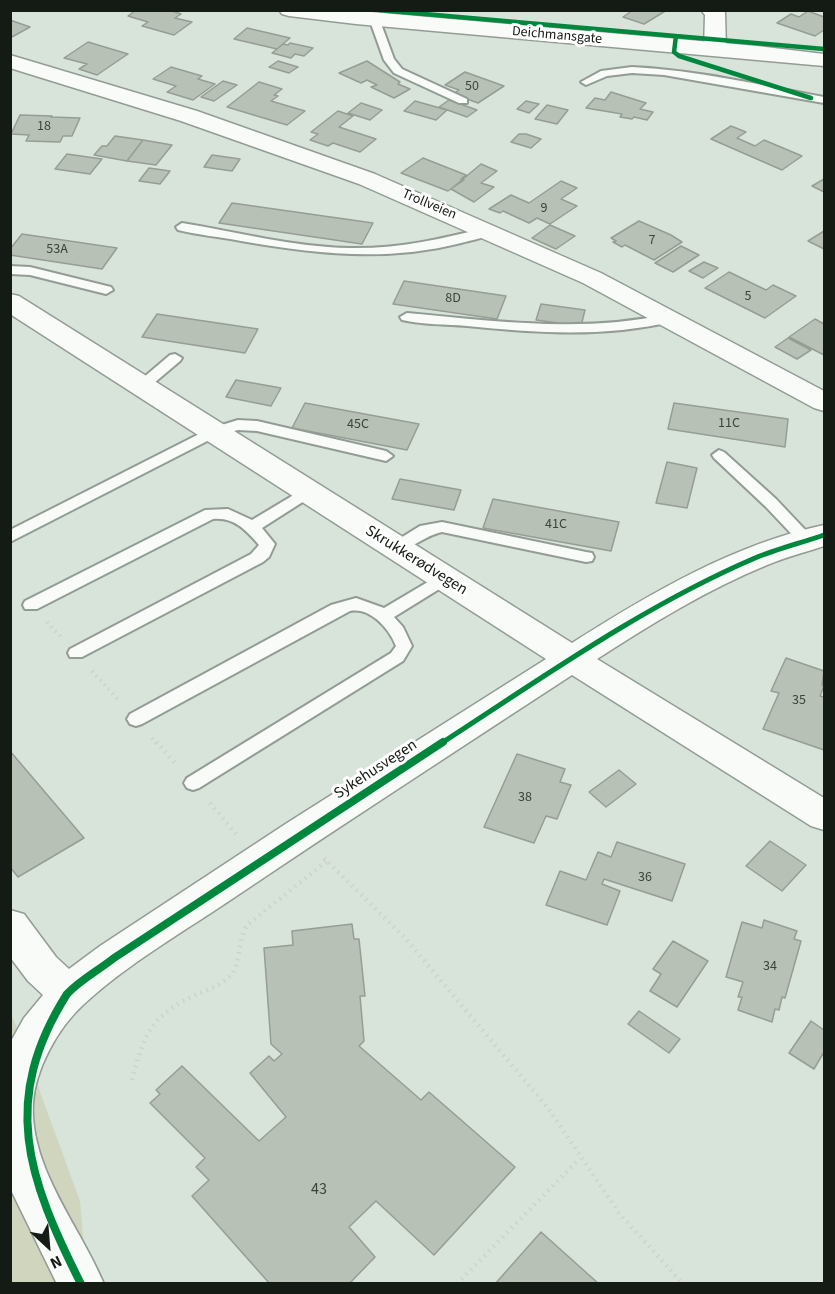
<!DOCTYPE html>
<html>
<head>
<meta charset="utf-8">
<style>
  body { margin:0 }
  #map { position:relative; width:835px; height:1294px; overflow:hidden; background:#d8e4da; font-family:"Source Sans 3",sans-serif }
  canvas { display:block }
  .frame { position:absolute; inset:0; border:12px solid #131b14; pointer-events:none }
  .north { position:absolute; left:18px; top:1216px; width:60px; height:60px; -webkit-text-stroke:4px #fff; paint-order:stroke; rotate:154deg; font-size:16px; font-weight:700; line-height:24px; text-align:center; color:#131b14 }
  .north::after { content:''; display:block; margin:auto; width:21px; height:27px; background:#131b14; clip-path:polygon(50% 0,100% 100%,50% 72%,0 100%) }
</style>
</head>
<body>
<div id="map">
<canvas width="835" height="1294"></canvas>
<div class="frame"></div>
<div class="north">N</div>
</div>
<script>
const ctx = document.querySelector('canvas').getContext('2d');
ctx.lineJoin = 'round';
function fill(path, color) { ctx.fillStyle = color; ctx.fill(path, 'evenodd'); }
function strokePath(path, color, width, dash) { ctx.strokeStyle = color; ctx.lineWidth = width; ctx.lineCap = dash ? 'butt' : 'round'; ctx.setLineDash(dash || []); ctx.stroke(path); }
function label(font, color, halo, rows, align = 'center') {
  ctx.font = font + ' "Source Sans 3",sans-serif'; ctx.lineWidth = 6; ctx.setLineDash([]); ctx.textBaseline = 'middle'; ctx.strokeStyle = halo; ctx.fillStyle = color; for (const [text, x, y, turn = 0] of rows) {
    ctx.save(); ctx.translate(x, y); ctx.rotate((+turn || 0) * Math.PI / 180); ctx.textAlign = isNaN(turn) ? turn : align; if (halo) ctx.strokeText(text, 0, 0); ctx.fillText(text, 0, 0); ctx.restore();
  }
}
const green = new Path2D(`
  M10,1010L80,1201L87,1283H11Z`);
const building = new Path2D(`
  M136,10H169L181,14L175,18L192,22L174,35L142,26L148,22L128,16Z
  M633,10H667L644,24L623,17Z
  M808,11L824,17V30L815,36L777,23L791,14L799,17Z
  M10,20L30,27L10,38Z
  M247,28L290,38L277,49L234,39Z
  M88,42L128,54L97,75L79,69L87,64L64,58Z
  M290,43L313,48L304,56L295,54L291,58L272,53L283,44L288,45Z
  M278,61L298,67L289,73L269,67Z
  M367,61L400,82L398,84L410,89L394,98L371,87L377,85L367,80L361,83L339,73Z
  M171,67L202,76L198,79L215,84L193,100L167,92L176,86L153,79Z
  M465,72L504,86L478,103L453,94L459,90L445,85Z
  M223,81L237,85L214,101L201,97Z
  M259,82L282,89L274,95L278,96L271,101L305,111L287,125L227,107Z
  M611,92L646,103L640,109L653,112L647,120L634,117L632,119L620,117L622,114L586,108L595,98L605,100Z
  M449,100L477,110L467,117L439,107Z
  M415,101L447,110L436,120L404,111Z
  M526,101L539,104L529,113L517,109Z
  M361,103L382,110L370,120L348,113Z
  M547,105L568,110L557,124L535,119Z
  M338,111L353,116L339,127L376,139L360,152L333,143L328,146L310,140L318,134L311,132Z
  M20,115L52,116L51,117L80,118L72,136H63L60,142L26,141L29,135L11,134Z
  M731,126L746,132L737,138L755,146L764,140L802,156L782,170L711,139Z
  M519,134H526L541,139L531,148L511,142Z
  M115,136L143,140L127,161L94,155L102,146H107Z
  M143,140L172,145L156,165L127,161Z
  M67,154L102,159L90,174L55,169Z
  M212,155L240,159L232,171L204,167Z
  M423,158L466,175L461,179L464,180L448,191L401,173Z
  M481,164L497,171L481,183L494,187L474,202L451,189Z
  M149,168L170,171L160,184L139,181Z
  M824,179V192L812,186Z
  M561,181L577,188L561,199L577,206L550,224L537,218L529,223L503,211L500,213L489,209L511,195L529,203Z
  M232,203L373,223L362,244L219,223Z
  M639,221L671,235L682,242L654,260L625,245L622,247L613,242L616,241L611,238Z
  M550,225L575,236L556,249L532,238Z
  M824,231V249L808,241Z
  M22,234L117,248L102,269L10,255V249Z
  M681,246L699,255L673,272L655,263Z
  M704,262L718,268L703,278L689,271Z
  M729,272L766,290L773,285L796,296L765,318L705,288Z
  M404,281L506,296L497,319L393,304Z
  M541,304L585,310L581,326L536,320Z
  M157,314L258,329L245,353L142,337Z
  M815,319L824,324V355L789,337Z
  M788,338L811,350L797,359L775,347Z
  M236,380L281,388L271,406L226,397Z
  M305,403L419,424L407,450L292,428Z
  M674,403L788,419L785,447L668,429Z
  M667,462L697,468L687,508L656,503Z
  M400,479L461,490L454,510L392,499Z
  M493,499L619,522L611,551L483,528Z
  M786,658L824,671L822,685L824,686L820,696L824,697V750L763,729L779,693L771,691Z
  M10,751L84,838L18,877L10,867Z
  M517,754L565,769L560,782L571,785L557,819L546,816L534,843L484,827Z
  M619,770L636,784L606,807L589,792Z
  M770,841L806,865L782,891L746,866Z
  M617,842L685,864L672,901L604,879L602,884L620,891L607,925L546,905L560,871L586,880L598,852L611,857Z
  M764,920L797,931L794,939L801,941L785,998L782,997L779,1010L775,1009L772,1022L738,1010L742,997H738L743,982L726,977L742,922L762,928Z
  M352,924L354,939H359L365,996H360L364,1041L359,1046L421,1100L429,1092L515,1167L434,1255L376,1201L349,1227L375,1257L349,1284H270L192,1196L209,1180L196,1167L205,1158L150,1103L160,1094L156,1090L182,1066L259,1141L286,1117L250,1073L269,1056L274,1061L282,1054L271,1044L264,948L293,945L292,931Z
  M673,941L708,961L677,1007L650,991L661,974L653,969Z
  M639,1011L680,1039L669,1053L628,1024Z
  M811,1021L824,1030V1052L814,1069L789,1053Z
  M541,1232L599,1284H495Z`);
const pathFar1 = new Path2D(`
  M47,622L61,637
  M92,671L119,701
  M152,738L157,744`);
const path = new Path2D(`
  M156,742L175,763
  M210,803L236,834
  M324,858L405,938L548,1108L619,1213L683,1284
  M132,1080C144,1033 152,1014 198,994C209,989 221,985 230,976C241,965 237,942 247,925L327,861
  M457,1284L580,1158`);
const service = new Path2D(`
  M375,18L380,21L394,59L402,69L467,99V103H459L394,73L384,60L370,21Z
  M632,67C697,70 760,85 824,97V103L664,75L632,73L607,76L586,85L581,82L601,71Z
  M182,223C237,232 293,247 349,248C398,249 442,239 489,227L495,231C487,238 472,240 461,243C387,262 316,254 241,241C220,237 198,235 178,230L176,227Z
  M10,266L30,267L111,287L113,290L106,294L30,275L10,274Z
  M407,313C495,321 582,333 669,314L676,318L674,321C605,338 536,333 467,326C446,324 423,325 402,320L400,317Z
  M175,354L182,358L180,361L147,389H137L135,386L137,383L170,355Z
  M238,420L257,421L386,451L393,456L386,461L257,431L238,430L219,435L10,542V530L209,429Z
  M719,450L724,452L776,499L811,536L814,540L811,544H801L766,507L714,458L712,455Z
  M307,487L312,488L314,492L312,496L262,528L275,544L269,557L263,562L82,657H70L68,653L70,649L251,554L259,545C246,530 234,517 213,519L37,609H25L23,605L25,601L205,510L228,509L252,520Z
  M442,522L586,552L592,553L594,557L592,561L586,562L442,532C425,535 403,555 391,552L388,548L391,544L420,526Z
  M443,573L449,575L451,579L449,583L394,617L403,627L412,646L403,661L199,788L193,790L187,788L184,783L187,778L391,653L396,646C389,628 370,607 350,611L142,724L136,726L130,724L127,719L130,714L331,605L356,598L384,608Z`);
const minor = new Path2D(`
  M701,10H724L725,13L726,49L723,54L715,55L707,54L704,49L705,15Z
  M10,55L197,111L375,174L601,273L824,391V411L814,408L583,283L359,184L181,121L10,68Z
  M10,294L19,296L572,643C649,594 734,544 824,525V546C806,552 786,557 767,565C708,589 651,624 597,659L824,798V830L811,826L572,675C459,749 346,822 235,897C185,931 127,964 83,1005C58,1028 35,1069 33,1104C30,1169 80,1226 104,1284H57L10,1188V1043L24,1018L43,995L28,981L10,957V910L24,914L56,957L69,969L100,946L287,823L546,659L10,314Z`);
const tertiary = new Path2D(`
  M279,10H348L757,46L824,54V66L356,24L289,16L282,14Z`);
const cyclewayFar2 = new Path2D(`
  M379,10L824,49
  M676,36L674,52L679,56L811,98`);
const cyclewayFar1 = new Path2D(`
  M440,744C542,678 643,606 755,558C777,549 801,543 824,535`);
const cycleway = new Path2D(`
  M81,1284C27,1177 0,1100 67,994C80,980 99,970 114,958L443,742`);
const farStreetnames = [
  ["Deichmansgate",557,36,5],
  ["Trollveien",429,205,23]
];
const numberNames = [
  ["50",472,87],
  ["18",44,127],
  ["9",544,209],
  ["7",652,241],
  ["53A",57,250],
  ["5",748,297],
  ["8D",453,299],
  ["11C",729,424],
  ["45C",358,425],
  ["41C",556,525],
  ["35",799,701],
  ["38",525,798],
  ["36",645,878],
  ["34",770,967]
];
const streetNames = [
  ["Skrukkerødvegen",416,561,32],
  ["Sykehusvegen",376,770,-33]
];
const nearNumbernames = [
  ["43",319,1190]
];
fill(green, '#d0d5be');
fill(building, '#b8c1b5');
strokePath(building, '#969d95', 1.5);
strokePath(service, '#939c94', 4);
strokePath(minor, '#939c94', 3);
strokePath(tertiary, '#939c94', 3);
strokePath(pathFar1, '#ced1ce', 4, [1.5, 4.5]);
strokePath(path, '#ced1ce', 4.5, [1.5, 5]);
fill(service, '#f9fbf9');
fill(minor, '#f9fbf9');
fill(tertiary, '#f9fbf9');
strokePath(cyclewayFar2, '#00873e', 4.5);
strokePath(cyclewayFar1, '#00873e', 5);
strokePath(cycleway, '#00873e', 8);
label('14px', '#131b14', '#fff', farStreetnames);
label('14px', '#3c443c', null, numberNames);
label('16px', '#131b14', '#fff', streetNames);
label('16px', '#3c443c', null, nearNumbernames);
</script>
</body>
</html>
